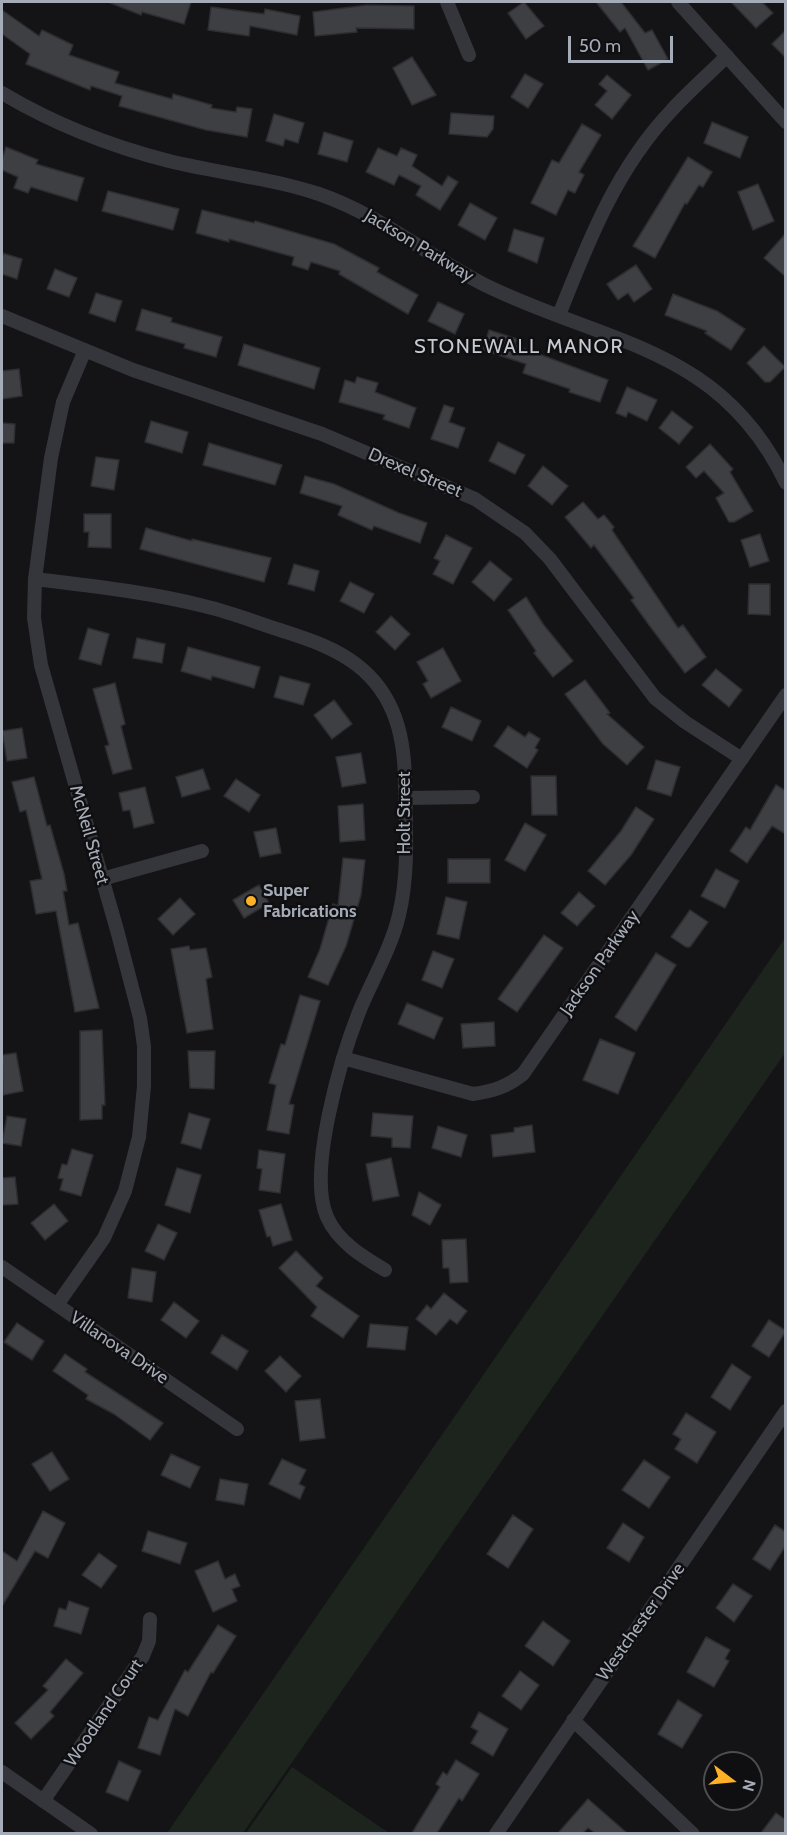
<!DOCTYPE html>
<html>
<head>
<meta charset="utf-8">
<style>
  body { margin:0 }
  #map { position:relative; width:787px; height:1835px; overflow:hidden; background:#141416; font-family:Cabin,sans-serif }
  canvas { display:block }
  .frame { position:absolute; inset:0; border:3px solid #a5abb7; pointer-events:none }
  .north { position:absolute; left:703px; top:1751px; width:60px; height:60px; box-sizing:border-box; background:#0f0f11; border:2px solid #4b4d53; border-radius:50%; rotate:106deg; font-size:16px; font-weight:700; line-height:24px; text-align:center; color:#a5abb7 }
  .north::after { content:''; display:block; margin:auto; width:21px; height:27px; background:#fcb126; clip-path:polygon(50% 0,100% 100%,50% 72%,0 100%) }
  .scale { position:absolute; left:568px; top:36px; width:105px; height:27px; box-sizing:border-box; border:3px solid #a5abb7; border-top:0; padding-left:8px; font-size:18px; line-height:21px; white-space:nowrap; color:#a5abb7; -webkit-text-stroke:4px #0f0f11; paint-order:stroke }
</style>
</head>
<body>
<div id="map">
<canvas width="787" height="1835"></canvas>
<div class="frame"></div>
<div class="north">N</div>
<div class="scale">50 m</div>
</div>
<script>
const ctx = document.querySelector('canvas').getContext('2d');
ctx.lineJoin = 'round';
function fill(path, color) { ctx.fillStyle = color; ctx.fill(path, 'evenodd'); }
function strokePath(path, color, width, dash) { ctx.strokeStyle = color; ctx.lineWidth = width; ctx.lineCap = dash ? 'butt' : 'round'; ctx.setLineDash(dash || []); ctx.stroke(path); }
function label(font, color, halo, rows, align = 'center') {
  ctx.font = font + ' Cabin,sans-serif'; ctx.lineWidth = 5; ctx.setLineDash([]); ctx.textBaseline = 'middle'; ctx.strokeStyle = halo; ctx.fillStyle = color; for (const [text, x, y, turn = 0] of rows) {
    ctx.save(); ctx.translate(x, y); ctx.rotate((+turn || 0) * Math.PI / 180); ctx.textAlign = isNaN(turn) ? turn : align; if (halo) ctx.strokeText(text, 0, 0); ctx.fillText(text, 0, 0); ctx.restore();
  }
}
const green = new Path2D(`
  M785,938V1053L243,1833H167Z
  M292,1767L389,1833H246Z`);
const building = new Path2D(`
  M108,2H191L184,24L142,12L141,15Z
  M524,2L544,26L526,39L508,13Z
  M596,2H621L645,33L652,30L668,59L648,70L625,28L620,32Z
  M731,2H762L773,13L756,28Z
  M367,5L414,6V29L356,28L357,32L315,36L313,12Z
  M211,7L264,14L265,9L300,16L297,35L250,26L249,36L208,30Z
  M2,10L39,36L42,30L73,45L69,55L119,72L115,83L172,99L173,94L212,105L211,108L236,112L237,107L252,109L247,137L206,130L119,106L122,96L91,86L90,90L26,64L30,54L2,34Z
  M786,30V58L772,44Z
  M412,57L436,95L412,105L393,68Z
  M525,74L543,84L528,108L511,97Z
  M607,75L631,95L612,119L595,105L607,91L599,84Z
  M451,113L494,116L493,129L487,137L449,134Z
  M274,114L304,123L298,143L285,139L283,146L266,141Z
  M712,122L748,137L740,158L704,143Z
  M582,124L601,135L579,172L584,175L575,193L568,190L556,215L531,203L552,160L559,163Z
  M324,132L353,141L347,162L318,154Z
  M6,147L38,160L36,164L84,178L77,201L31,187L28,193L14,188L18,177L2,170V159Z
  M378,148L397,156L401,148L417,155L412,166L442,186L448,176L458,182L440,210L416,195L421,186L399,175L394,185L366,172Z
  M688,157L712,172L703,187L699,185L687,204L685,203L655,258L633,246Z
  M758,184L774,221L753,230L738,192Z
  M108,191L179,209L173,230L102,211Z
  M470,203L497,218L485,240L458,225Z
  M202,210L254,223L255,221L334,244L379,268L377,272L418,295L408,314L339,274L340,271L311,262L308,270L292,265L294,257L229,239V242L196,233Z
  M514,229L544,238L537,263L508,251Z
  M786,233V277L764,258Z
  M2,253L22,259L17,279L2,274Z
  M636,265L652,289L634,302L628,293L618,300L607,284Z
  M55,269L77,278L69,297L47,289Z
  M96,293L122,301L115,322L89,313Z
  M673,294L717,311L745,329L731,350L705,333L707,331L665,315Z
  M438,302L464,314L455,334L428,321Z
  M142,309L172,318L171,322L222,337L216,357L184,348L185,344L136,330Z
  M489,330L517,339L515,345L608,380L600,402L569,392L570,389L523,373L526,364L483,350Z
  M244,344L320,368L314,389L238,365Z
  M764,346L785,367L770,382H765L747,363Z
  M19,369L22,396L2,399V371Z
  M357,377L378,383L375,392L416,408L409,428L383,419L385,415L339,402L345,380L355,383Z
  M627,387L657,400L647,421L628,412L626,417L616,413Z
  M444,405L454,408L449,422L465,428L458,448L431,439Z
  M672,411L693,427L679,444L659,428Z
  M151,421L188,432L182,453L145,442Z
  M2,423L15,424L14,443H2Z
  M498,442L525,455L515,474L489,461Z
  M209,443L282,465L275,485L203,465Z
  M710,444L733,469L730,472L753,511L734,522H729L716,498L724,493L704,471L696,478L686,467Z
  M96,457L119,460L114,490L91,486Z
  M543,466L568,486L552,505L528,486Z
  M305,476L334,484L399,513L427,523L420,543L374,526L372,530L338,515L342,506L300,493Z
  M583,502L598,519L604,515L614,527L612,530L678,628L683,625L706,657L685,673L649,625L631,600L634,598L594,545L591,548L565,517Z
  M84,514H111V548L88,547L89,532H84Z
  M146,528L192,541V539L271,558L264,582L140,549Z
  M760,534L769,561L750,567L741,540Z
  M446,535L472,548L453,584L433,574L440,561L434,558Z
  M490,561L512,579L494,601L472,582Z
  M294,564L319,571L314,591L288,584Z
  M350,582L374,594L364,613L340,601Z
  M749,584H770V615L748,614Z
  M526,597L543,624L573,661L553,677L534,653L536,651L508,610Z
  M391,616L410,634L395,650L376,632Z
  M88,628L109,634L101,665L79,659Z
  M137,638L165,644L162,663L133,658Z
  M188,647L260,667L254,688L212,676L211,680L181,671Z
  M443,648L461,681L431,698L423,684L428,681L417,662Z
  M716,669L742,690L729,707L702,685Z
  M280,676L310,684L303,705L274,697Z
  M585,680L610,713L607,714L644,747L627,765L603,744L565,694Z
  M115,683L125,724L121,726L132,769L113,774L105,746L109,745L93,689Z
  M334,700L352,724L332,739L314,715Z
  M451,707L481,721L472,741L442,727Z
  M508,726L525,737L529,732L540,739L535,748L538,750L527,768L494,746Z
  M22,728L27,758L7,761L2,731Z
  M361,753L366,783L342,787L336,757Z
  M656,760L680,767L671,796L647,789Z
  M203,769L210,789L182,797L176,777Z
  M531,776H556L557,815H532Z
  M34,777L47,826L50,825L64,874L67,891H63L69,925L78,923L99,1008L75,1012L56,911L36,914L30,881L42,879L26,810L20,812L12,782Z
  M236,779L260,795L249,812L224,796Z
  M776,785L786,791V834L772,826L747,863L730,851L746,827L750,830Z
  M145,787L154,823L134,828L130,810L123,811L119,793Z
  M363,804L365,840L340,842L338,806Z
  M636,807L654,819L631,855L605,885L588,871L621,831Z
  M525,823L546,835L525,871L505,860Z
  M276,828L281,853L260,857L254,832Z
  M343,858L365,860L361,895L346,946L328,985L308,977L320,949L333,904L338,906Z
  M448,859H490V883H448Z
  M716,869L739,881L725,908L701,896Z
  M259,885L269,903L244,918L233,900Z
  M579,892L595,906L577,926L561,913Z
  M446,897L467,902L459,939L437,934Z
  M180,898L195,914L173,935L158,919Z
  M690,910L708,922L690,947H686L671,937Z
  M544,935L563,948L517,1012L498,999Z
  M189,946L190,950L206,948L212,977L206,979L213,1029L187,1033L171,949Z
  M433,951L454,959L442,988L422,980Z
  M656,953L676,965L636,1031L615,1017Z
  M300,995L320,1001L289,1104L294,1105L289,1134L267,1130L276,1085L269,1083L281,1044L285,1045Z
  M407,1003L443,1018L434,1039L398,1024Z
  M494,1022L495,1046L463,1048L461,1024Z
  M102,1030L105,1105H102V1119L80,1120V1031Z
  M600,1039L635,1053L618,1094L583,1080Z
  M188,1051H215L214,1089L190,1088Z
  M16,1053L23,1091L3,1095L2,1055Z
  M189,1113L210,1119L201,1149L181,1143Z
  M373,1113L413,1116L410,1148L392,1147V1138L371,1136Z
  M7,1116L26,1119L21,1146L2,1143Z
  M532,1125L535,1152L493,1157L491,1135L514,1132V1128Z
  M438,1126L467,1135L461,1157L432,1148Z
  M72,1149L93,1155L81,1196L60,1190L63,1179L58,1178L62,1164L67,1165Z
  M259,1150L285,1154L280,1193L259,1190L262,1169L257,1168Z
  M391,1158L399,1196L373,1201L366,1164Z
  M177,1168L201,1175L190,1213L165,1205Z
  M15,1177L18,1204L2,1205V1178Z
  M419,1192L441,1205L430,1225L412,1215Z
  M54,1204L68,1221L45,1240L31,1223Z
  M281,1204L292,1240L273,1246L270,1236L267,1237L259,1210Z
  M158,1224L177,1233L164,1260L145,1251Z
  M466,1239L468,1282L450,1283L449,1268H443L442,1240Z
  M296,1251L323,1278L316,1286L359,1316L343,1338L311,1316L317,1307L279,1268Z
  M132,1268L156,1272L152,1302L128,1298Z
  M444,1293L467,1311L457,1324L450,1319L436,1335L416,1319L427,1305L431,1309Z
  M174,1302L199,1321L186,1338L161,1320Z
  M769,1320L786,1331L769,1357L752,1346Z
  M17,1323L44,1341L32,1360L4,1342Z
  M370,1324L408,1327L405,1350L367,1347Z
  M222,1335L248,1351L237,1370L211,1353Z
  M65,1354L87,1369L85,1372L163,1423L150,1440L114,1414L86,1399L88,1395L53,1371Z
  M280,1356L301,1376L286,1392L265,1371Z
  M732,1364L751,1377L730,1410L711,1397Z
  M320,1399L325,1438L300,1441L295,1401Z
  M686,1413L716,1432L697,1463L675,1449L681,1439L673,1434Z
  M52,1452L69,1479L50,1491L32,1464Z
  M171,1454L200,1467L190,1488L161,1475Z
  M282,1459L306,1470L299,1484L305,1487L300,1499L269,1484Z
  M644,1460L670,1477L649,1508L622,1490Z
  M220,1479L248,1484L244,1505L216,1500Z
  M43,1511L65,1523L48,1558L35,1551L2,1606V1551L17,1561Z
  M513,1515L533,1529L508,1568L487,1554Z
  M623,1523L644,1537L629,1562L607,1548Z
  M775,1525L786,1532V1545L770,1570L753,1559Z
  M148,1531L187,1543L180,1564L142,1551Z
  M99,1553L117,1566L101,1588L82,1575Z
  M218,1561L225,1579L235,1574L240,1586L232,1589L237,1601L213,1612L195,1571Z
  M733,1584L752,1596L734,1622L716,1608Z
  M69,1601L89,1608L81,1634L54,1626L59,1608L66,1610Z
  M543,1621L570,1641L553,1666L525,1646Z
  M218,1625L236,1636L213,1673L211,1672L188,1716L175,1709L160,1755L138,1748L149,1717L158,1720L185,1670L188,1672Z
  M706,1637L730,1650L725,1659L729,1661L714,1687L687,1672Z
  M66,1659L83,1673L50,1712L54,1716L31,1739L15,1723L48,1690L43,1686Z
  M520,1671L539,1685L521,1710L502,1696Z
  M678,1700L702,1715L682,1748L658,1734Z
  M479,1712L508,1729L493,1756L471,1743L478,1731L471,1727Z
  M456,1760L479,1774L462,1801L459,1798L437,1833H412L440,1787L436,1784L443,1772L447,1775Z
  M119,1761L141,1771L128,1801L106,1792Z
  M588,1799L627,1833H595L588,1828L583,1833H558Z
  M776,1813L786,1820V1833H761Z`);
const minor = new Path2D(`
  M447,2L469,55
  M678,2L786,122
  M2,93C54,124 110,146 169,161C218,173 271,178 319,194C380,215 428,256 485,285C605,344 721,346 786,483
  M559,315C588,242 616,169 671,111C688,92 709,74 727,56
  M2,316L133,370L322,434L475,499L525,533L550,559L655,698L685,722L742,759
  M35,579C92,586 149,592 204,606C230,612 255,622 280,630C307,639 334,647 357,665C396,695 405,739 405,785C406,827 409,874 399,915C391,949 372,980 359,1012C341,1058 307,1172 327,1217C338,1242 363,1257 385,1270
  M406,798L473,797
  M102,879L202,851
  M343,1058L473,1094C493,1091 507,1087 523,1074L786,695
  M2,1267L237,1429
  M57,1305L104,1238L125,1191L139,1137L144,1086V1046L140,1018L117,930L41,665L34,618L35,579L51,458L63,402L85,350
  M573,1720L693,1834
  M2,1772L91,1834
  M43,1801L143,1656L149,1641L150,1619
  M496,1834L786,1411`);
const markers = [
  [251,901,6,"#fcb126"]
];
const streetNames = [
  ["Jackson Parkway",419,246,31],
  ["Drexel Street",415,473,23],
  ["Holt Street",405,813,-90],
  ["McNeil Street",89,835,74],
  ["Jackson Parkway",600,963,-55],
  ["Villanova Drive",119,1348,34],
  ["Westchester Drive",641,1622,-55],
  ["Woodland Court",104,1713,-56]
];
const poiNames = [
  ["Super",263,891],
  ["Fabrications",263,912]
];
const neighbourhoodNames = [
  ["STONEWALL MANOR",519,347]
];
fill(green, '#1c241d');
fill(building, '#3e3f43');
strokePath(building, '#2e2e32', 1.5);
strokePath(minor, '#35363b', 14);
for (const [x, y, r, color] of markers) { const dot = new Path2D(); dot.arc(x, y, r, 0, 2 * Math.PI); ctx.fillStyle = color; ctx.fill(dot); strokePath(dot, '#0f0f11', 2); }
label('18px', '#a5abb7', '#0f0f11', streetNames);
label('bold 18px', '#a5abb7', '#0f0f11', poiNames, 'left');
ctx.letterSpacing = '1.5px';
label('20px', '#c6cad3', '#0f0f11', neighbourhoodNames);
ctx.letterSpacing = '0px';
</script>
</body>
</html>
